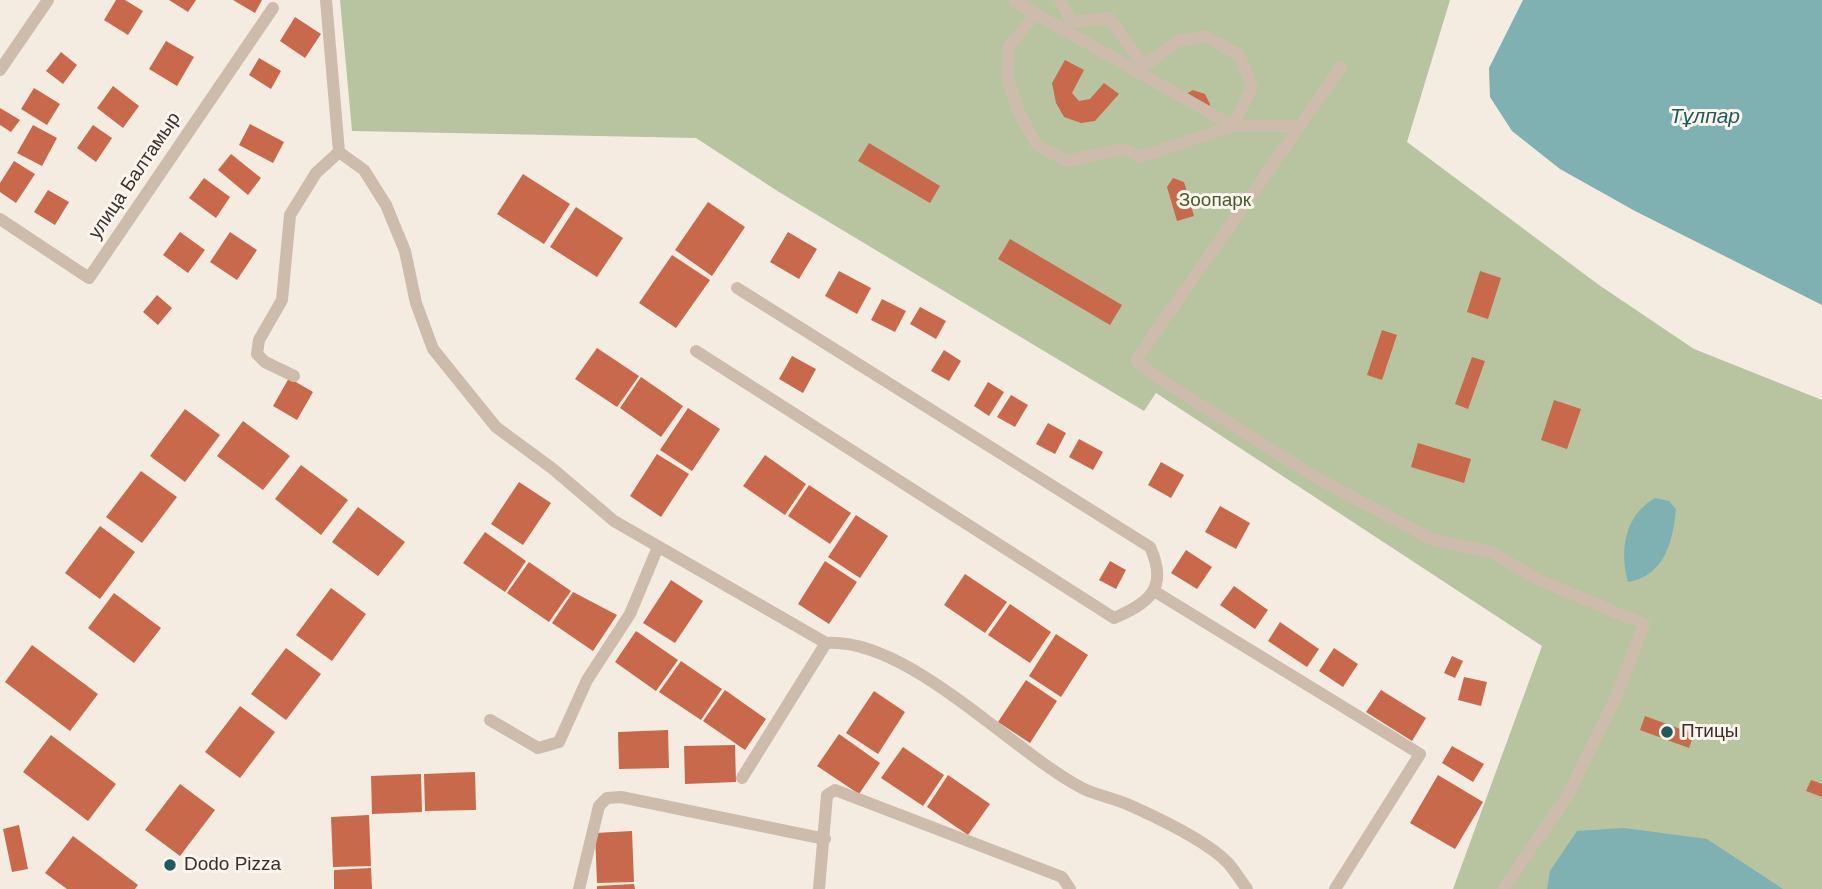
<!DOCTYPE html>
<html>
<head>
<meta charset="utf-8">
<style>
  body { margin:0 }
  canvas { display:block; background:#f4ebe1 }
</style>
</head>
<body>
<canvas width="1822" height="889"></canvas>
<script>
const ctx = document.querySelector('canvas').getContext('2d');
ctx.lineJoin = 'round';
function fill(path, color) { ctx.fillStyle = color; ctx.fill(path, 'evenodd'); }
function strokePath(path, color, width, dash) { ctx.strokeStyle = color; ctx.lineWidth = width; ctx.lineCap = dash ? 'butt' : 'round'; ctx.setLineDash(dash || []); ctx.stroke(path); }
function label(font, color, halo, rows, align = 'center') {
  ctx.font = font + ' Arial,sans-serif'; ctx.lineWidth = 6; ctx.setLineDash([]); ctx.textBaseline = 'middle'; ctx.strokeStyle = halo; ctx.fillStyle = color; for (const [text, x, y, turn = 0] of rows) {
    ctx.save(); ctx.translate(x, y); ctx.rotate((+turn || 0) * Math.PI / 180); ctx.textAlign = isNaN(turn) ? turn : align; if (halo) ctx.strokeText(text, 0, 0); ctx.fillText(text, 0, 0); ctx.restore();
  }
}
const green = new Path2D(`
  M340,0H1450L1407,142L1599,285L1694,349L1822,400V889H1453L1542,646L1156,393L1144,411L779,192L696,138L352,131Z`);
const water = new Path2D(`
  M1523,0H1822V305L1635,211L1560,169L1512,131L1490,97L1489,68Z
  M1655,498L1669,501L1676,509C1673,542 1664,576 1628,582C1619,550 1625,515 1655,498Z
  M1624,828L1707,839L1783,889H1547L1550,871L1577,831Z`);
const building = new Path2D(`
  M116,0H125L143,11L128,35L104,20Z
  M169,0H196L188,12Z
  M233,0H262L255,13Z
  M295,17L321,34L305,58L280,41Z
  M166,41L194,57L177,86L149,69Z
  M61,52L77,65L63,84L46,71Z
  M259,58L281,71L271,89L249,75Z
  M1065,60L1084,70L1072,93L1079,101L1090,99L1104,83L1119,94L1095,121L1081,123L1064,117L1056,103L1052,83Z
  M113,86L139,106L123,128L97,108Z
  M34,88L60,104L47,125L21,109Z
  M1193,90L1205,94L1210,104L1209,113L1181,97Z
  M0,108L20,120L11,132L0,125Z
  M250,124L284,142L273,163L239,145Z
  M33,125L57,138L42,166L17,153Z
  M93,125L112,138L96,162L77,148Z
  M869,143L940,186L930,203L858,161Z
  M231,154L261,178L248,195L218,170Z
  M14,161L35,174L16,203L0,192V183Z
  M523,174L570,204L544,244L497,214Z
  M204,178L230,197L216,218L189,198Z
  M1173,178L1184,182L1194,216L1177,221L1167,187Z
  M48,190L69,202L55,225L34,212Z
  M708,202L745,227L712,276L675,250Z
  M576,207L623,238L597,277L550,247Z
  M180,232L205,250L188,273L163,255Z
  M230,232L257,250L237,280L210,262Z
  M788,232L817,249L799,279L770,262Z
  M1010,239L1122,305L1110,325L998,259Z
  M672,255L710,280L676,328L639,303Z
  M839,271L871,288L857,314L825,296Z
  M1480,271L1501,278L1488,319L1467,312Z
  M157,295L172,308L158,325L143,312Z
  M882,299L906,311L895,332L871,320Z
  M920,307L946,321L936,339L910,324Z
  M1382,330L1397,335L1382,380L1367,375Z
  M597,348L639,376L617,407L575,379Z
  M944,350L961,361L949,381L931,371Z
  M792,356L816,369L803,393L779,379Z
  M1472,357L1485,361L1468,409L1455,404Z
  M641,377L683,406L661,437L620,408Z
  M289,378L313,392L297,420L273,406Z
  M988,382L1004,392L989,416L974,406Z
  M1011,395L1028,405L1015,427L997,417Z
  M1554,400L1581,409L1567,449L1541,440Z
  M688,408L720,429L692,471L660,450Z
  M185,409L220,435L185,482L150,456Z
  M243,421L290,456L263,490L217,456Z
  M1048,423L1066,433L1055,454L1036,444Z
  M1079,439L1103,452L1093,470L1069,457Z
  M1418,443L1471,459L1464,483L1411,467Z
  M657,454L689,474L661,517L630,496Z
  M765,455L806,484L785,515L743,486Z
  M1161,462L1184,475L1171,498L1148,485Z
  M301,465L348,500L321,535L275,499Z
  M141,471L177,497L142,543L106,517Z
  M519,482L551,503L523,545L491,524Z
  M809,485L851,513L830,544L788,516Z
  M1220,506L1250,523L1236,549L1205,532Z
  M358,507L405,542L378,576L332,542Z
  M856,515L888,536L860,578L828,557Z
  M100,526L135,552L100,599L65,573Z
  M485,532L526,561L505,592L463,563Z
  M1186,550L1212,567L1197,589L1171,573Z
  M825,561L857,582L829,624L798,604Z
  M1110,561L1126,570L1116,589L1099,580Z
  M529,562L571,591L549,622L507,593Z
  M965,574L1007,602L985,633L944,605Z
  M671,580L703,601L675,643L643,623Z
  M1234,586L1268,610L1255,629L1220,605Z
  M331,588L366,614L332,661L296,635Z
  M573,592L617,615L593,651L552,623Z
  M114,593L161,628L134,663L88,628Z
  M1010,604L1051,632L1030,663L988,635Z
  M1280,622L1319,649L1307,667L1268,641Z
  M636,631L678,660L656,691L615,662Z
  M1056,634L1088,655L1061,697L1029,676Z
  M32,645L98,694L70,731L5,682Z
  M286,648L321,674L286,720L251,694Z
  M1334,648L1358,664L1343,687L1319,671Z
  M1452,656L1463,661L1455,678L1444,673Z
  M681,661L722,689L701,720L659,692Z
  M1464,677L1487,682L1481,706L1458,700Z
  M1026,680L1057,701L1030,743L998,722Z
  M725,690L766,719L745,750L703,721Z
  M1381,690L1426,718L1412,741L1366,712Z
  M874,691L905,712L878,754L846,733Z
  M240,706L275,732L240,778L205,752Z
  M1645,716L1694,734L1689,748L1640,730Z
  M668,730L669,768L619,769L618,732Z
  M839,734L880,763L859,794L817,766Z
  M51,735L116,784L88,821L23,772Z
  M735,745L736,782L685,784L684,746Z
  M1452,746L1484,764L1473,782L1442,763Z
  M903,747L944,775L923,806L881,778Z
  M475,772L476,810L425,811L424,774Z
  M421,774L422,812L372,814L371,776Z
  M948,775L990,804L968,835L927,807Z
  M1438,775L1483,802L1455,849L1410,823Z
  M1811,780L1822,784V797L1806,791Z
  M180,784L215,810L180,856L145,830Z
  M369,815L371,866L333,867L331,817Z
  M19,825L28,869L12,872L3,829Z
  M632,831L634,882L597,883L595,833Z
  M73,836L138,885L135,889H67L45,873Z
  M371,868L372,889H334V870Z
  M634,884L635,889H597V886Z`);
const minor = new Path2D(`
  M326,0L339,152L364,170L386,205L405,251L416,303L433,349L496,427L553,469L614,521L826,643C907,637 1010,750 1082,788C1096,795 1112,798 1127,804C1156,817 1206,840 1228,863C1235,871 1241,881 1247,889
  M1019,0L1015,2L1233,126
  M1060,0L1072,22L1109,18L1144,66L1178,41L1205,36L1239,55L1252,87L1233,126
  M1036,14L1009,46L1007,77L1019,113L1037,145L1066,161L1124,149L1140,157L1233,126H1299
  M1341,67L1136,360L1161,380L1315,477L1433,540L1491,552L1539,580L1644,624L1616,697L1568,795L1503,889
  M0,70L48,0
  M0,219L89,278L273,8
  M696,351L1114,618C1149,603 1169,588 1150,547L737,288
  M294,376L265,362L257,354L259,340L282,300L290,215L316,173L339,152
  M1154,591L1420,754L1335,889
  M490,720L538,748L559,742L587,680L630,614L658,547
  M742,778L826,643
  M579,889L599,806L607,798L621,797L825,839
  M819,889L827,795L835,790L1062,877L1070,889`);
const markers = [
  [1667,732,7,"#1f5a5e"],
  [170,865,7,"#1f5a5e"]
];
const streetNames = [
  ["улица Балтамыр",135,176,-56]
];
const parkNames = [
  ["Зоопарк",1215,201]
];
const poiNames = [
  ["Птицы",1681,732],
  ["Dodo Pizza",184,865]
];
const waterNames = [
  ["Тұлпар",1705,117]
];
fill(green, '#b8c4a0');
fill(water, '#7fb0b2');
fill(building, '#c8694b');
strokePath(minor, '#cdbbac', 12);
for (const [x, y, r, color] of markers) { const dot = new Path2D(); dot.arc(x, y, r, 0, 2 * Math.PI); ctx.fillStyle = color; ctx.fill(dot); strokePath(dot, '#fbf5ee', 2.5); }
label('19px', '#3b302b', '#fbf5ee', streetNames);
label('19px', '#4a5a2e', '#fbf5ee', parkNames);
label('19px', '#3b302b', '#fbf5ee', poiNames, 'left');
label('italic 21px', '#1f5a5e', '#fbf5ee', waterNames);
</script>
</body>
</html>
